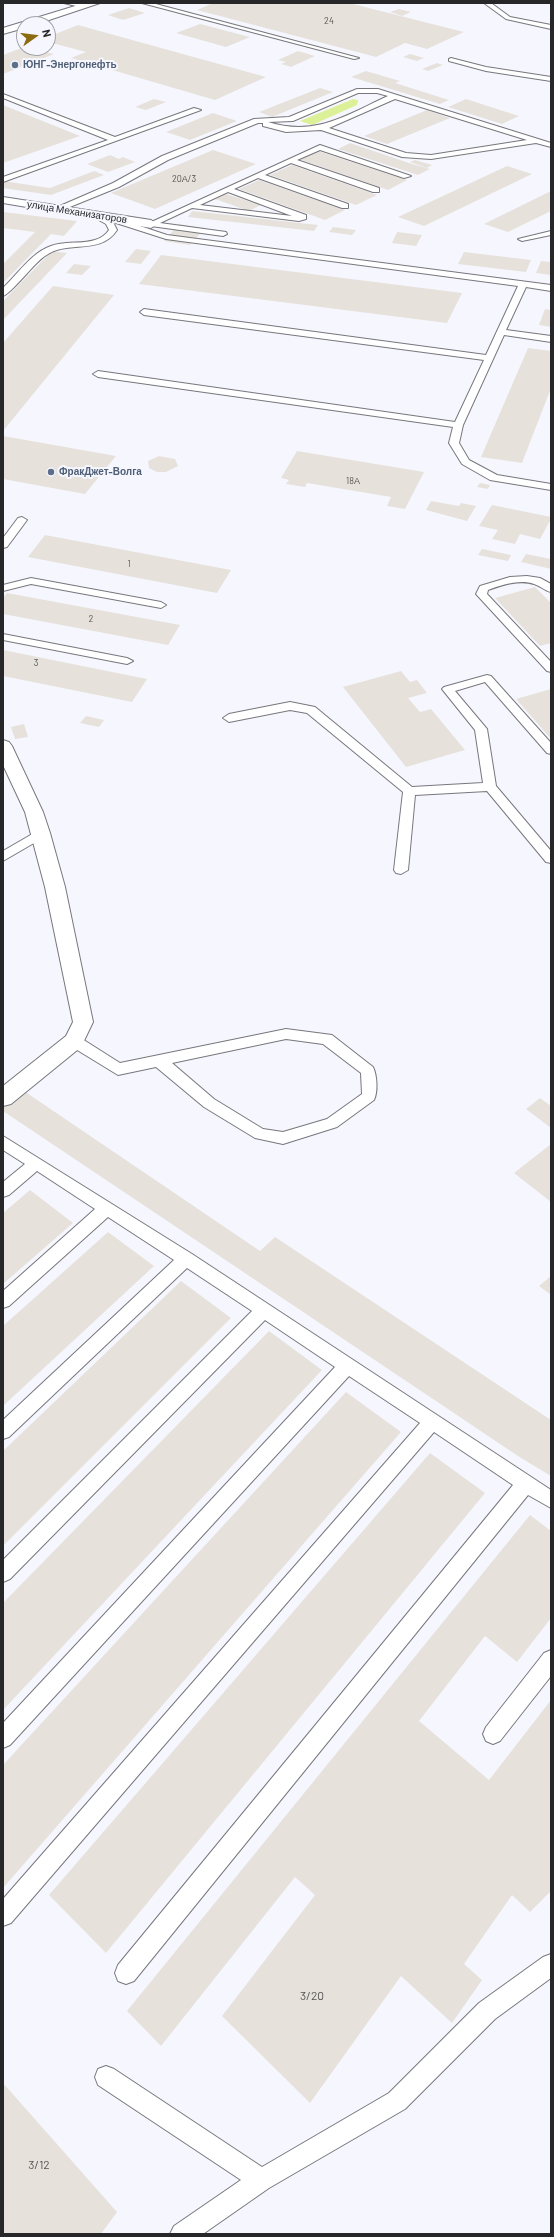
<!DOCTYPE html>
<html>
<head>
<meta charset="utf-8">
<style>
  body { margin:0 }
  #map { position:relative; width:554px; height:2237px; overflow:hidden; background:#f6f6fe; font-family:Barlow,sans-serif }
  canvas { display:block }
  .frame { position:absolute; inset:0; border:4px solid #27272a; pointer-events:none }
  .north { position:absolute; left:16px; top:16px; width:40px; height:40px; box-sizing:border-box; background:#f6f6fe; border:1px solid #a3a3a9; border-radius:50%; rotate:76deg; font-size:11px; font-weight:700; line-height:16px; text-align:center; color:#27272a }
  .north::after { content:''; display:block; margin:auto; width:14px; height:18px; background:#8c6c0e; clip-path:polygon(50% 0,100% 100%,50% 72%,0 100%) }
</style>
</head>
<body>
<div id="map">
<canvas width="554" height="2237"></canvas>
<div class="frame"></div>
<div class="north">N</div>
</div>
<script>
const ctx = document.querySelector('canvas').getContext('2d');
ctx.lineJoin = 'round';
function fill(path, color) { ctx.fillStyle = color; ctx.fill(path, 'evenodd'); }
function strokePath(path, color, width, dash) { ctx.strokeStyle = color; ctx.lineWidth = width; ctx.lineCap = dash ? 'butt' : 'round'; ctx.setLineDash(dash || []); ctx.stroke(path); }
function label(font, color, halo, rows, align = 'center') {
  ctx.font = font + ' Barlow,sans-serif'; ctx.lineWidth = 4; ctx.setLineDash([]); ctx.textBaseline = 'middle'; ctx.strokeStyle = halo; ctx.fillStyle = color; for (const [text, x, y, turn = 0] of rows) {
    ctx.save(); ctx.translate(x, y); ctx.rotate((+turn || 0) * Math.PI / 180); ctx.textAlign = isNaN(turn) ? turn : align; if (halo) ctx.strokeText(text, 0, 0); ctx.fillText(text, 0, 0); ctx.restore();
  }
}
const green = new Path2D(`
  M353,99L358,100L357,105L312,125L300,121Z`);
const building = new Path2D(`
  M213,3H349L464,32L427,49L405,43L376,57L197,10Z
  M129,8L145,13L123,20L108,15Z
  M399,9L411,12L402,16L390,12Z
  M200,24L250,37L226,47L176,33Z
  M78,25L266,77L215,100L71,58L86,52L48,42V37Z
  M24,47L54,54L3,74V55Z
  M298,51L315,56L291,67L281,64L286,62L278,60Z
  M410,54L424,58L417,61L403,57Z
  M437,63L443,65L428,71L422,69Z
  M366,71L400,81L395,83L449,100L440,104L351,77Z
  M320,88L333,92L272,117L259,112Z
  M154,99L166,102L146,110L135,107Z
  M466,99L519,116L502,124L448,107Z
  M3,105L80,136L3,163Z
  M427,110L450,118L387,144L364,136Z
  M213,113L237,121L190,140L166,132Z
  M350,143L409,163L430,169L418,175L338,149Z
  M213,150L256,164L155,209L111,193Z
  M318,151L407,180L388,190L299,159Z
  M110,155L119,159L123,157L135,162L108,172L87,164Z
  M415,160L432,165L427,168L410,162Z
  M292,165L377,195L356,205L270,175Z
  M507,166L532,174L424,226L398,217Z
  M94,171L104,175L51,195L3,188V181L50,188Z
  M259,180L345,210L325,220L239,189Z
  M551,191V211L508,232L484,224Z
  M226,194L261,205L249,211L215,199Z
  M192,211L318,225L314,231L188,217Z
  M3,212L77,221L64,236L51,234L3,283V264L35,232L3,228Z
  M179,224L205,228L190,245L164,241Z
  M333,227L356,230L352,235L329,232Z
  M397,232L422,235L416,246L392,243Z
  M136,249L151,251L141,264L125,262Z
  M52,251L67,253L3,320V301Z
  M464,252L531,260L526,272L458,264Z
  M161,255L462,293L447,323L139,284Z
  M541,261L551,262V275L536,273Z
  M74,264L91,266L82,275L66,273Z
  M53,286L114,295L3,431V343Z
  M545,309L551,310V327L539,325Z
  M528,348L551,351V388L522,463L481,457Z
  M3,436L116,456L85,494L3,479Z
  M297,451L424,472L405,509L387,506L391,497L307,483L305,487L286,484L289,480L281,478Z
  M159,456L175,459L178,466L166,472H157L149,468L148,461Z
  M480,483L490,485L488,489L477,487Z
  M431,501L459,506L461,503L476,506L467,521L426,510Z
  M492,505L551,517V519L540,539L520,534L515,544L492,539L498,530L479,526Z
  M45,535L231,570L217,593L28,557Z
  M482,549L511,555L508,561L478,555Z
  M526,554L551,559V569L521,562Z
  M535,587L551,603V643L540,646L495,598Z
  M7,593L180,625L168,645L3,614V598Z
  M3,650L147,679L132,702L3,676Z
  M401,671L410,682L417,680L427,693L408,698L420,712L431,709L465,750L406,767L343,687Z
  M551,689V739L516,699Z
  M86,716L104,720L99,727L80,723Z
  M24,724L28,737L15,739L11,727Z
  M21,1089L260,1251L275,1237L551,1420V1476L521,1458L3,1111V1104Z
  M540,1098L551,1106V1128L526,1109Z
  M551,1144V1202L514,1173Z
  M30,1190L73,1223L3,1284V1213Z
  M108,1232L154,1266L3,1406V1326Z
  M551,1276V1295L539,1286Z
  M181,1281L231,1318L3,1546V1451Z
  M269,1331L322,1370L3,1710V1603Z
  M346,1392L401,1432L3,1888V1765Z
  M430,1453L485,1493L106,1953L49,1895Z
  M530,1515L551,1531V1618L517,1662L485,1636L419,1721L489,1780L551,1700V1891L530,1912L512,1895L464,1964L482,1980L452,2023L401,1976L310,2103L222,2016L315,1895L295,1877L161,2046L127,2011Z
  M3,2083L117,2212L101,2234H3Z`);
const service = new Path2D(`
  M64,3H78L87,6L84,8Z
  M142,3H152L359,58L354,59Z
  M484,3H491L510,17L551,25V29L506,19Z
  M451,58L486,67L551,77V81L486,71L449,61V59Z
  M357,89H378L397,95L551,143V147L536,143L431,159L402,157L321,130L286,132L263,126V123H258L168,160L119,187L60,211L53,209L113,183L162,156L254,119L289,117ZM358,93H377L388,96C346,115 316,137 268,122L293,121ZM395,99L527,140L431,155L406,153L329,128Z
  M3,94L115,137L194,108L201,110L3,182V177L108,140L3,98Z
  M320,145L411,176L404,178L320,150L297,160L379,188V192H373L291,163L265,175L348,204V208H342L258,178L234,189L306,215V219L299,221L192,208L160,223L226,232L227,234L223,236L151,226L147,224ZM228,192L292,216L200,205Z
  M97,215H107L167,235L551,285V291L526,287L506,330L551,336V342L504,335L463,425L459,443L469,460L497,475L551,484V490L490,480L462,464L449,443L453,427L98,377L93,374L98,371L455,422L484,360L144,315L140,312L144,309L486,355L518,286L166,239L113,222L117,230C100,256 68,239 45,256C34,263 12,293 3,296V288C18,274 31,253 51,246C70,239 97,248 109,230L106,224L97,219Z
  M551,231V235L522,241L518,239Z
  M22,517L27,520L7,547L3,548V538L18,518Z
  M527,576L540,578L551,584V592C545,591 541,586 534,584C520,579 502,585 488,590L487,594L551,662V672L547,671L476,594L480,586L510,577Z
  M31,578L161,602L166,605L161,608L31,584L3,591V585Z
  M3,634L127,658L133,661L127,664L3,640Z
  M487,675L491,676L551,743V754L547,753L485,682L455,691L487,729L496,786L551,851V863L546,862L487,791L415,795L408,870L401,874L396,873L394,870L403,792L307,713L290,710L229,722L223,718L229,714L290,702L315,707L412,787L483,783L475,730L442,689L444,687Z
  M41,829L46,830L47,833L46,836L3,861V851Z
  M286,1029L332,1035L373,1067C377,1075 378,1092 374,1100L337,1127L283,1144L255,1138L204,1107L156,1067L118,1075L69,1045L67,1041L69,1037L74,1036L79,1037L120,1063ZM286,1039L323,1044L361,1073L362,1094L327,1119L283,1132L263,1129L214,1099L172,1063Z
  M3,1136L192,1254L551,1490V1508L528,1495L134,1981L126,1984L118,1981L115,1973L118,1965L513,1485L434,1432L11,1923L3,1926V1899L420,1423L349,1376L10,1745L3,1748V1723L335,1367L265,1320L10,1579L3,1582V1560L252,1311L187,1268L9,1437L3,1439V1420L174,1260L108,1217L9,1306L3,1308V1291L95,1209L37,1171L9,1195L3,1197V1182L25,1164L3,1150Z
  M551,1650V1676L500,1741L493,1744L486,1741L483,1734L486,1727L544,1653Z
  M551,1954V1978L495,2019L405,2109L269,2188L203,2234H170L174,2226L241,2180L98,2085L95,2077L98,2069L106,2066L114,2069L262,2167L389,2093L479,2003L543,1957Z`);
const minor = new Path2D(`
  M3,197L151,220L157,224L151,228L3,203Z
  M3,740L9,742L12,746L43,812L50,833L65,887L93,1022L81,1047L11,1104L3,1106V1086L66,1036L73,1022L45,887L25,812L3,765Z`);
const secondary = new Path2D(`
  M85,3H100L37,24H24V28L3,34V28Z`);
const markers = [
  [15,65,4,"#5c6f8a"],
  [51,472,4,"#5c6f8a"]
];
const farNumbernames = [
  ["24",329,21],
  ["20А/3",184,179],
  ["18А",353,481],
  ["1",129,564],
  ["2",91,619],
  ["3",36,663]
];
const farServicenames = [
  ["ЮНГ-Энергонефть",23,65],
  ["ФракДжет-Волга",59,472]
];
const farStreetnames = [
  ["улица Механизаторов",77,212,9]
];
const nearNumbernames = [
  ["3/20",312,1996],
  ["3/12",39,2165]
];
fill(green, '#dcf097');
fill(building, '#e6e2db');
strokePath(service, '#77777d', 2);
strokePath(minor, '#77777d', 2);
strokePath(secondary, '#77777d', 2);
fill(service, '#fff');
fill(minor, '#fff');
fill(secondary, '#fff');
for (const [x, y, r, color] of markers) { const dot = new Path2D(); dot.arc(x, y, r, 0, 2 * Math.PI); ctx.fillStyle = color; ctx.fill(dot); strokePath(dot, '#f6f6fe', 1.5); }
label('9px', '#575656', null, farNumbernames);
label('bold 10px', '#4e5e75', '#f6f6fe', farServicenames, 'left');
label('10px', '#27272a', '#f6f6fe', farStreetnames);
label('12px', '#575656', null, nearNumbernames);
</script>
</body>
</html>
